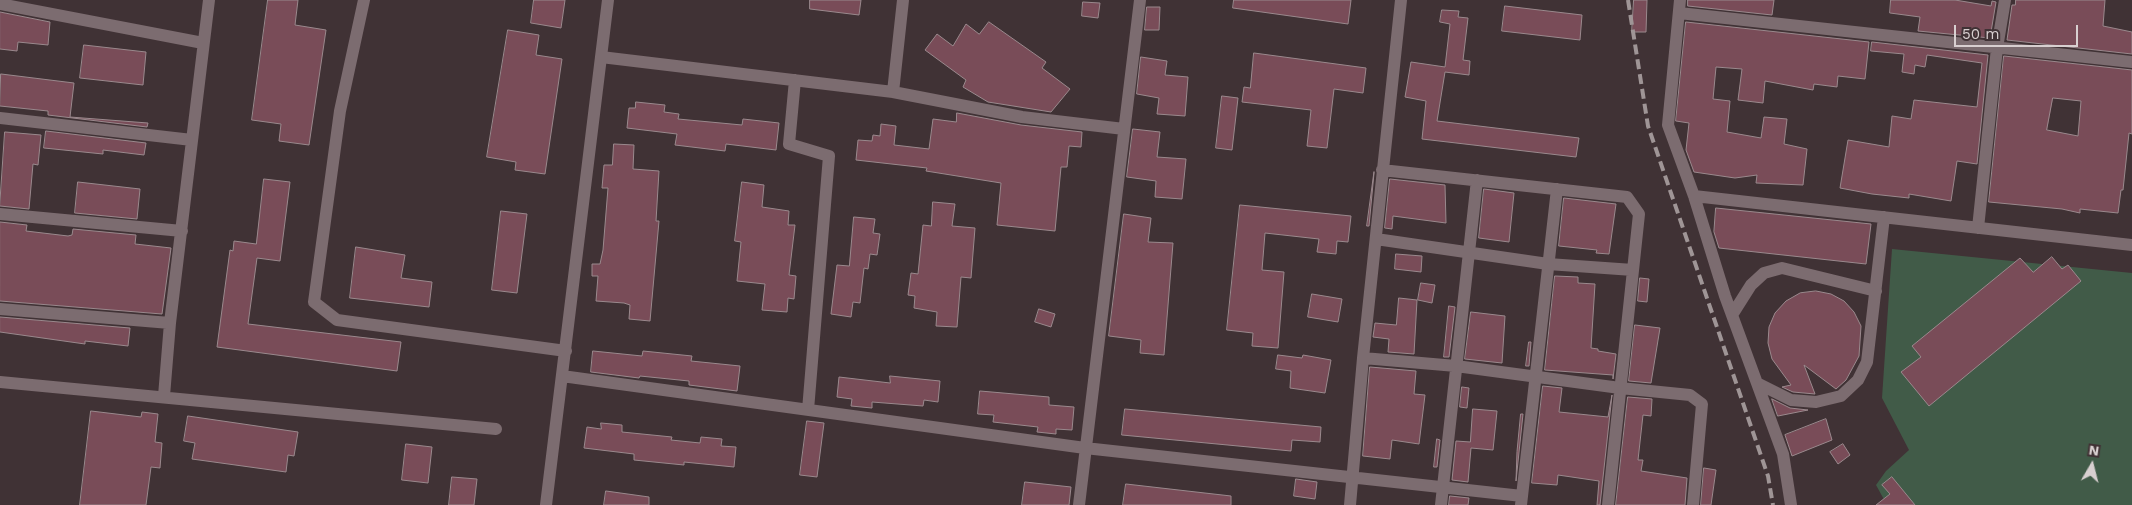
<!DOCTYPE html>
<html>
<head>
<meta charset="utf-8">
<style>
  body { margin:0 }
  #map { position:relative; width:2132px; height:505px; overflow:hidden; background:#403235; font-family:"Work Sans",sans-serif }
  canvas { display:block }
  .north { position:absolute; left:2067px; top:440px; width:50px; height:50px; -webkit-text-stroke:4px #403235; paint-order:stroke; rotate:8deg; font-size:14px; font-weight:700; line-height:20px; text-align:center; color:#d8cfd0 }
  .north::after { content:''; display:block; margin:auto; width:18px; height:22px; background:#d8cfd0; clip-path:polygon(50% 0,100% 100%,50% 72%,0 100%) }
  .scale { position:absolute; left:1954px; top:25px; width:124px; height:22px; box-sizing:border-box; border:2px solid #d8cfd0; border-top:0; padding-left:6px; font-size:15px; line-height:18px; white-space:nowrap; color:#d8cfd0; -webkit-text-stroke:4px #403235; paint-order:stroke }
</style>
</head>
<body>
<div id="map">
<canvas width="2132" height="505"></canvas>
<div class="north">N</div>
<div class="scale">50 m</div>
</div>
<script>
const ctx = document.querySelector('canvas').getContext('2d');
ctx.lineJoin = 'round';
function fill(path, color) { ctx.fillStyle = color; ctx.fill(path, 'evenodd'); }
function strokePath(path, color, width, dash) { ctx.strokeStyle = color; ctx.lineWidth = width; ctx.lineCap = dash ? 'butt' : 'round'; ctx.setLineDash(dash || []); ctx.stroke(path); }
const green = new Path2D(`
  M1892,249L2132,273V505H1887L1876,485L1886,471L1909,450L1882,398Z`);
const building = new Path2D(`
  M268,0H298L295,25L326,30L309,145L279,141L281,124L252,120Z
  M534,0H565L561,28L531,23Z
  M810,0H861L859,15L810,9Z
  M1234,0H1351L1348,24L1233,8Z
  M1634,0H1647L1646,32H1632Z
  M1688,0H1774L1772,15L1688,6Z
  M1891,0H1955L1991,6L1992,1L1996,2L1990,38L1918,31L1920,17L1890,13Z
  M2016,0H2105L2103,26L2132,32V54L2007,40L2012,5H2015Z
  M1083,2L1100,3L1098,18L1082,16Z
  M1505,6L1582,15L1580,40L1502,31Z
  M1147,7H1160L1159,30H1145Z
  M1442,10L1459,11L1458,17L1468,18L1463,60L1470,61L1469,75L1445,72L1437,121L1579,138L1576,157L1422,139L1426,101L1405,97L1411,62L1445,67L1450,24L1440,22Z
  M0,12L50,22L48,45L18,42L17,51L0,49Z
  M989,22L1046,62L1042,68L1070,89L1051,112L988,102L963,87L966,80L925,50L937,34L953,46L966,24L979,34Z
  M1686,22L1869,42L1865,79L1838,76L1837,87L1814,84L1813,90L1765,81L1763,103L1738,100L1742,69L1716,67L1713,99L1730,101L1727,132L1761,138L1764,117L1787,119L1784,144L1807,149L1803,185L1756,183L1757,175L1735,178L1694,172L1686,150L1689,123L1676,121Z
  M508,30L539,35L536,55L562,59L545,174L515,170L516,162L487,157Z
  M1872,42L1988,55L1977,164L1957,161L1951,201L1909,194V198L1872,194L1840,188L1848,140L1889,147L1892,116L1911,119L1914,100L1977,107L1982,63L1927,55L1925,67L1915,65L1914,74L1902,72L1904,54L1871,51Z
  M84,45L146,52L143,85L80,78Z
  M1254,53L1366,68L1363,93L1334,89L1327,148L1307,146L1311,110L1242,102L1244,87L1250,88Z
  M2004,56L2132,70V134L2129,133L2123,190H2121L2118,213L2080,209V213L2062,209L1989,202ZM2053,98L2081,101L2078,136L2047,130Z
  M1141,57L1167,61L1165,75L1188,77L1185,116L1157,114L1159,98L1137,94Z
  M1,74L74,83L70,117L148,123L147,127L48,115V111L0,106Z
  M1222,96L1238,98L1232,150L1216,148Z
  M636,102L665,105L664,112L679,114L678,119L742,125L743,119L779,123L776,150L726,144L725,151L675,145L677,134L627,128L629,108H635Z
  M957,113L1021,125L1082,132L1081,147L1069,146L1067,167H1061L1055,231L997,225L1001,183L926,171L927,168L856,160L858,140L872,141L873,135L880,136L881,124L896,126L894,145L929,149L933,119L956,122Z
  M1133,129L1160,132L1157,157L1186,159L1182,199L1155,197L1156,181L1127,177Z
  M46,131L146,143L144,155L103,150V154L44,148Z
  M5,132L41,135L38,165L33,164L29,209L0,206Z
  M614,144L634,145L633,169L659,171L656,221H659L650,321L629,319L630,305L624,303L596,301L598,276H592V264H600L603,250L608,188H602L604,165H612Z
  M1374,172V173L1369,226H1367Z
  M264,179L290,182L280,261L257,258L248,324L401,342L397,371L217,347L230,250L233,251L234,241L256,244Z
  M1390,179L1445,185L1446,223L1393,216L1392,229L1385,228Z
  M78,182L140,189L137,219L75,213Z
  M742,182L764,185L762,207L789,211L788,225H795L789,275L796,276L794,299L788,298L787,312L762,310L765,284L737,281L741,242L735,241Z
  M1484,189L1514,193L1509,242L1479,238Z
  M1564,198L1616,204L1609,254L1596,253L1597,250L1559,246Z
  M933,202L955,204L952,226L975,228L971,278L961,277L957,327L936,326L937,312L914,308L915,296L908,295L911,273L918,274L923,225L931,226Z
  M1240,205L1351,216L1348,242L1337,241L1336,254L1317,252L1319,239L1265,233L1262,270L1284,272L1278,348L1252,346L1253,333L1227,330Z
  M1716,208L1871,224L1866,264L1719,248L1714,232Z
  M501,211L527,214L517,293L492,290Z
  M1124,214L1151,218L1148,242L1173,243L1164,355L1140,353L1141,340L1109,336Z
  M854,217L875,219L873,233L880,234L877,255L870,254L868,269L864,268L860,303L853,302L851,317L831,314L837,265L849,266Z
  M0,222L27,225L26,231L68,236L72,235L73,229L136,235L135,244L171,248L162,314L0,301Z
  M356,247L405,255L401,278L432,282L429,307L350,298Z
  M1396,254L1422,256L1421,272L1395,269Z
  M2052,257L2062,269L2068,265L2081,281L1929,406L1901,372L1921,357L1912,346L2020,258L2033,272Z
  M1555,276L1578,277V283L1595,284L1591,348L1598,349V351L1616,354L1613,379V375L1545,370Z
  M1640,278L1649,279L1647,302L1638,301Z
  M1421,283L1435,285L1432,303L1418,300Z
  M1816,291L1831,294L1844,301L1854,312L1861,326L1859,356L1846,380L1836,389L1804,365L1815,394L1793,392L1782,387L1791,385L1772,359L1768,343L1769,327L1775,313L1786,301L1800,293Z
  M1312,294L1342,299L1338,322L1308,317Z
  M1399,298L1417,300L1414,354L1388,352L1389,339L1373,337L1375,323L1396,325Z
  M1449,306L1455,307L1449,357H1444Z
  M1039,309L1055,314L1051,327L1035,322Z
  M1471,312L1505,316L1502,363L1465,359Z
  M0,317L130,328L128,346L85,341V344L0,332Z
  M1635,325L1660,328L1651,383L1629,381Z
  M1529,342H1531L1529,366H1526Z
  M593,351L642,356L643,351L692,356L691,361L740,366L737,391L689,385V381L640,376L639,378L591,372Z
  M1278,355L1302,358L1303,355L1331,360L1325,393L1290,388L1291,371L1276,369Z
  M1370,367L1416,371L1414,394L1425,395L1419,444L1392,440L1390,459L1363,456Z
  M890,376L940,381L938,402L924,400L923,406L872,402V408L851,406L852,399L837,397L839,377L890,383Z
  M1543,386L1562,388L1559,412L1608,417L1612,395L1600,505H1597L1599,481L1558,475L1557,485L1532,483Z
  M1462,387L1469,388L1467,408L1460,407Z
  M980,391L1049,397V405L1074,407L1072,430L1056,429V434L1037,432L1038,427L993,422L994,415L978,414Z
  M1628,397L1652,399L1651,416L1643,415L1638,460H1643L1641,471L1687,478L1685,505H1616Z
  M1772,399L1790,408L1808,410L1778,416Z
  M1125,409L1321,427L1320,442L1292,440L1291,451L1122,435Z
  M1473,409L1497,411L1493,450L1471,448L1468,482L1452,480L1456,441L1470,442Z
  M91,411L141,417L142,412L158,414L155,442L162,443L160,468L151,467L146,505H80Z
  M1521,414H1523L1516,481L1517,452Z
  M188,416L298,432L294,456L288,455L286,472L192,459L195,443L184,441Z
  M1826,419L1832,440L1792,456L1785,435Z
  M807,421L824,423L817,477L800,475Z
  M601,423L622,425V432L672,437L671,440L700,443L701,437L722,439L721,446L736,447L734,467L684,462V465L634,460V454L584,448L587,427L601,429Z
  M1437,439L1440,440L1437,467H1434Z
  M406,444L432,447L428,483L402,480Z
  M1843,444L1850,455L1838,464L1830,452Z
  M1704,468L1716,470L1711,505H1701Z
  M452,477L477,479L474,505H449Z
  M1892,477L1915,505H1876L1890,494L1882,485Z
  M1296,479L1317,482L1315,499L1294,496Z
  M1025,482L1071,487L1069,505H1022Z
  M1126,484L1231,496V505H1123Z
  M606,491L649,497V505H604Z
  M1450,496L1469,498L1468,505H1449Z`);
const minor = new Path2D(`
  M364,0L340,111L314,302L337,320L566,351
  M1680,0L1668,125L1694,196L1725,296L1783,454L1791,505
  M0,4L203,43
  M1679,13L2132,62
  M601,57L893,92L1022,117L1124,129
  M795,80L789,144L829,156L808,410
  M893,92L903,0
  M0,118L192,140
  M1382,170L1627,197L1639,214L1608,505
  M1694,196L2132,245
  M0,214L182,231
  M1978,228L1997,48L2005,0
  M1376,239L1548,264L1633,270
  M0,309L170,323
  M1732,315L1751,285L1764,273L1782,268L1876,291
  M1363,358L1456,366L1620,388L1690,395L1702,404L1693,505
  M562,376L1085,448L1522,496
  M0,382L496,429
  M1757,383L1791,400L1816,402L1841,396L1858,380L1867,362L1884,217
  M164,396L170,323L209,0
  M546,505L608,0
  M1079,505L1140,0
  M1350,505L1363,358L1401,0
  M1441,505L1477,180
  M1521,505L1557,189`);
const rail = new Path2D(`
  M1628,0L1648,126L1768,476L1773,505`);
fill(green, '#415b48');
fill(building, '#794c58');
strokePath(building, '#9a898d', 1);
strokePath(minor, '#7c6c70', 12);
strokePath(rail, '#9f9596', 4, [10, 5]);
</script>
</body>
</html>
